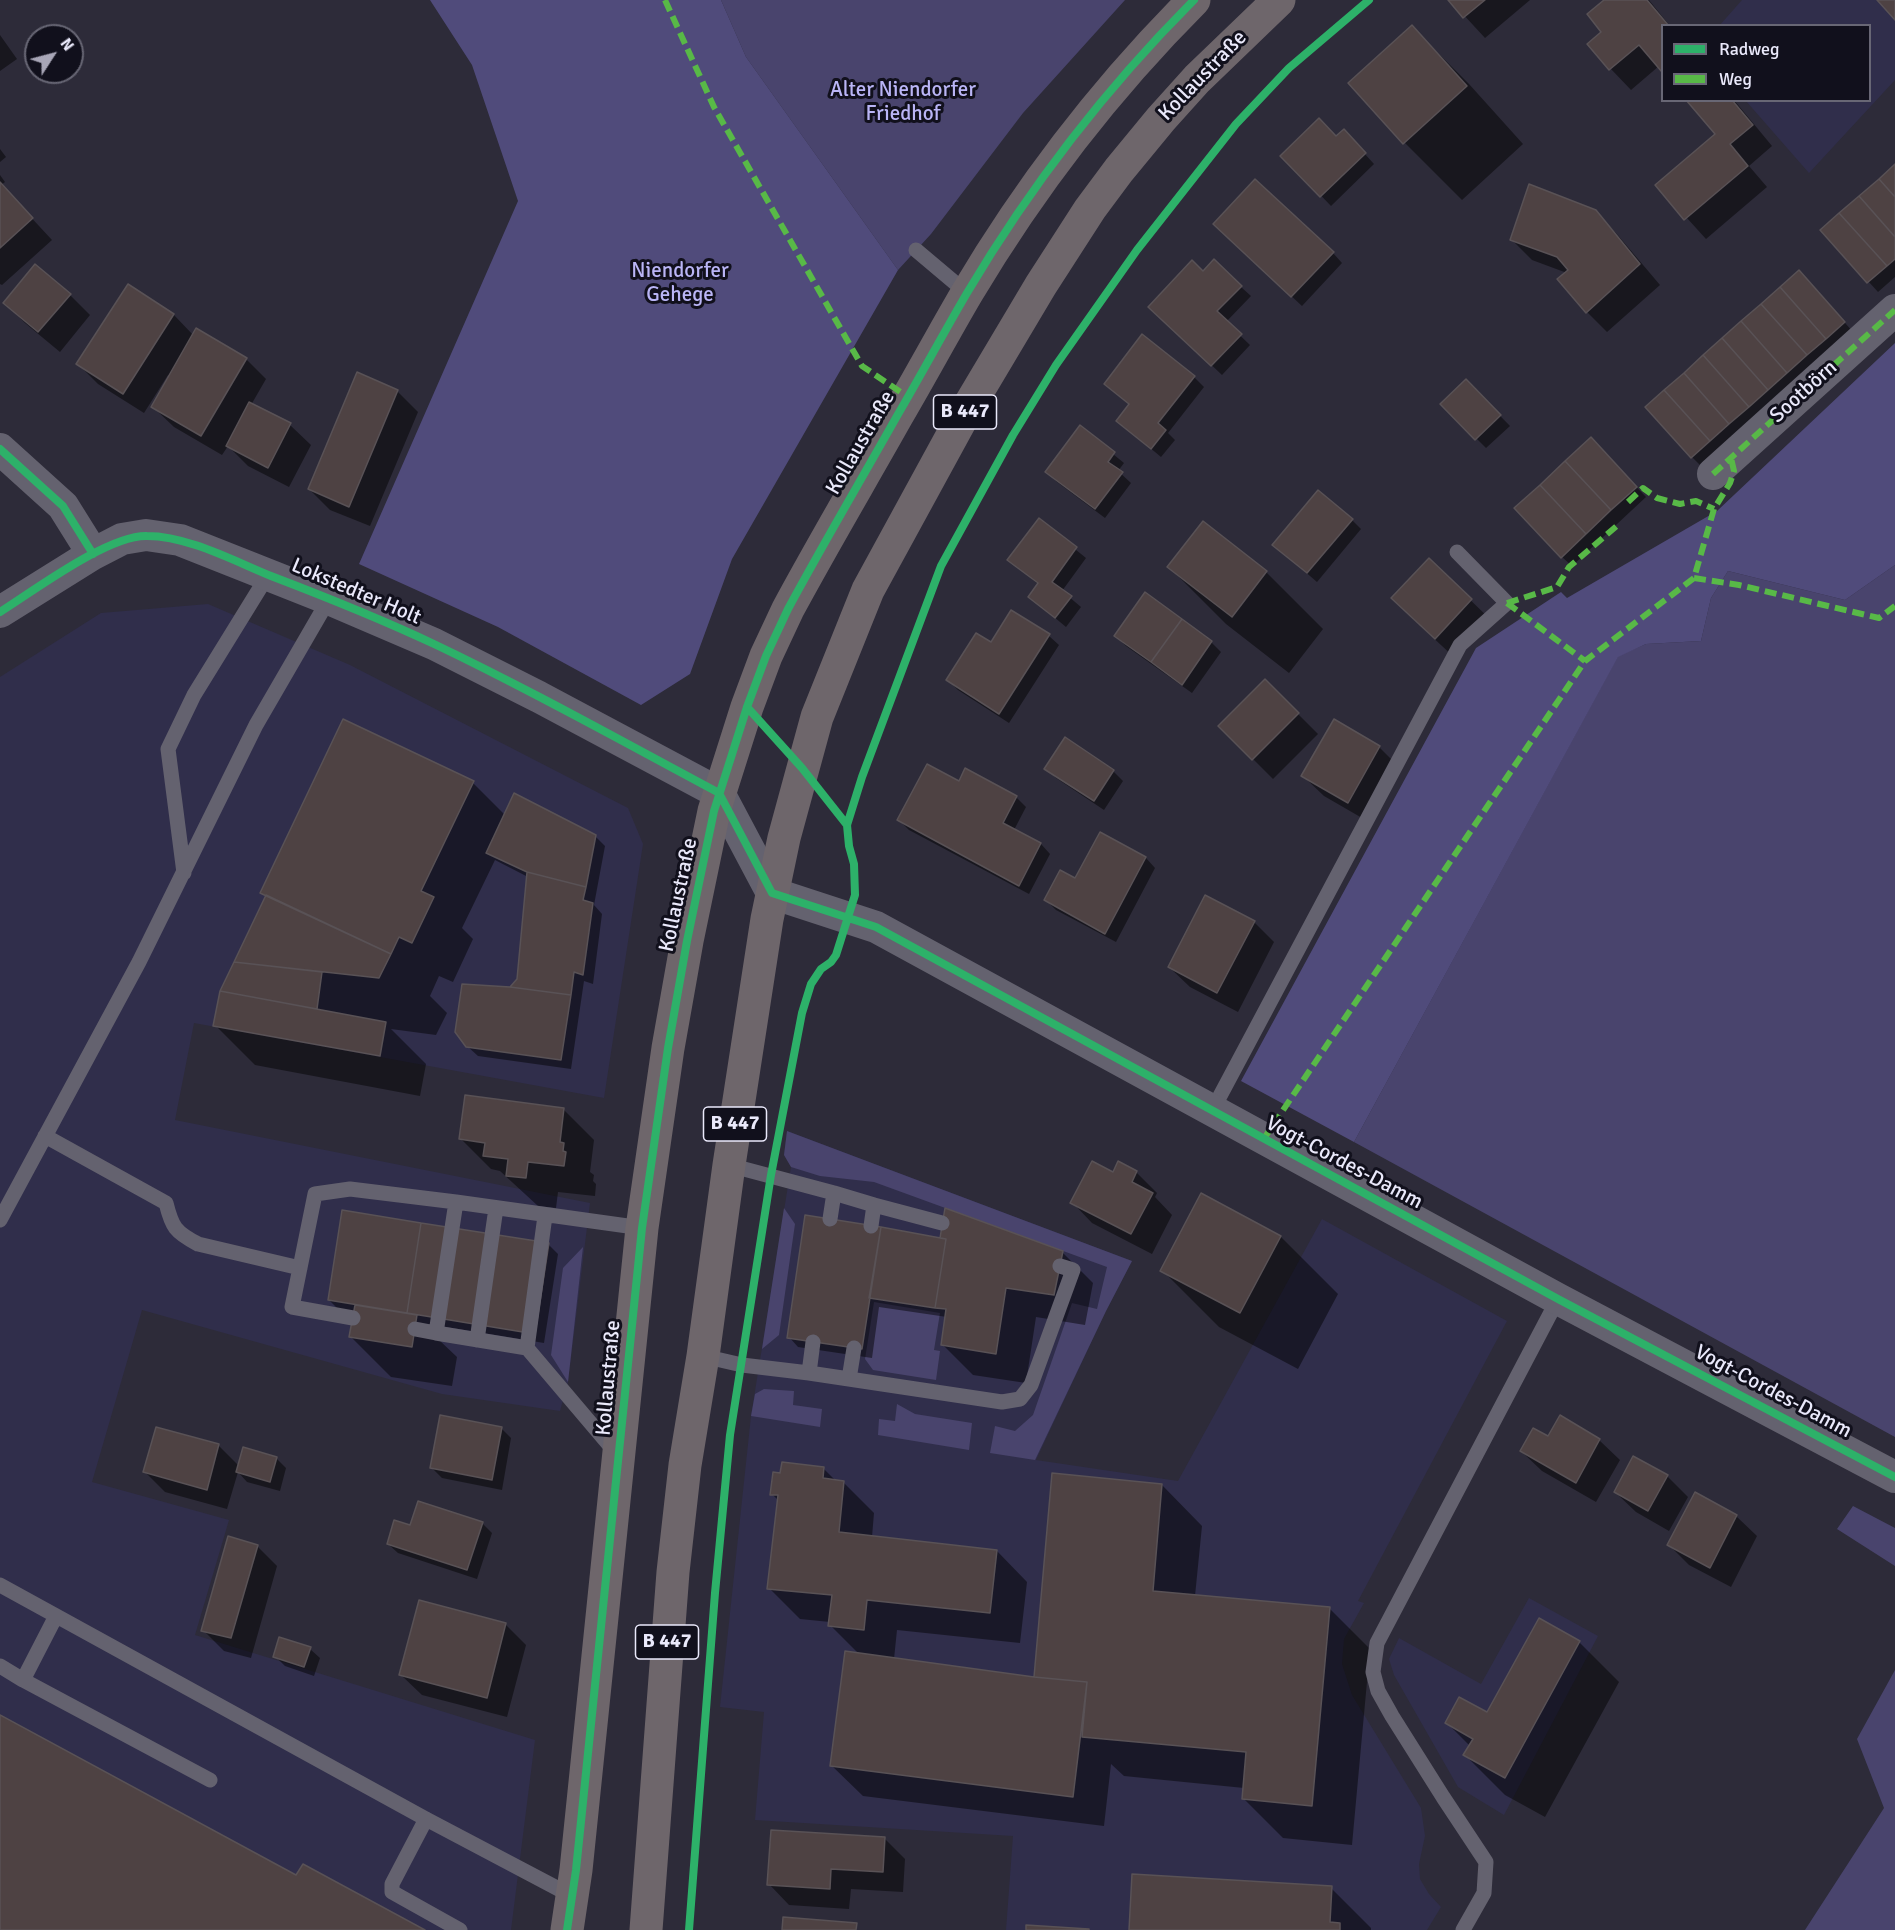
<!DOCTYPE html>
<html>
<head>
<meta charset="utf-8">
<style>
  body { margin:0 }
  #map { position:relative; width:1895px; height:1930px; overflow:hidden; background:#2d2b39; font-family:Signika,sans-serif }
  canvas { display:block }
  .legend { position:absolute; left:1661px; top:24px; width:210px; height:78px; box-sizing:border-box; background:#11101c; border:2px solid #686775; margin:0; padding:8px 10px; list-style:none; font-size:18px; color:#eae9fb }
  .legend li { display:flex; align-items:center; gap:12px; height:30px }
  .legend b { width:30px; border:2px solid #686775 }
  .north { position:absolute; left:24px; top:24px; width:60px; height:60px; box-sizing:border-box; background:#11101c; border:2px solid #686775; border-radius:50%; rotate:54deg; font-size:16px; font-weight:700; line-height:24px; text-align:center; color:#eae9fb }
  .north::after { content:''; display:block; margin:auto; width:21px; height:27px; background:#a8a6b7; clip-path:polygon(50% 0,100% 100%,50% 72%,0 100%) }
</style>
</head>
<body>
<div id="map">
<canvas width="1895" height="1930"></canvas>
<ul class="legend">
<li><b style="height:8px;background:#2db169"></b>Radweg</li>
<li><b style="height:8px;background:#58b947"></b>Weg</li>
</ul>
<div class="north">N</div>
</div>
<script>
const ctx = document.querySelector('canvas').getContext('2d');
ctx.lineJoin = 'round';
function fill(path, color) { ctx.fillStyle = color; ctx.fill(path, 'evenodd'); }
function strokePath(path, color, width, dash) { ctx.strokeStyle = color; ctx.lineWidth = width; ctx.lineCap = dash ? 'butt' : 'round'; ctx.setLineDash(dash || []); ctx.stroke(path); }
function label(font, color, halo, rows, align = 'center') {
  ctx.font = font + ' Signika,sans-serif'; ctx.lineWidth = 6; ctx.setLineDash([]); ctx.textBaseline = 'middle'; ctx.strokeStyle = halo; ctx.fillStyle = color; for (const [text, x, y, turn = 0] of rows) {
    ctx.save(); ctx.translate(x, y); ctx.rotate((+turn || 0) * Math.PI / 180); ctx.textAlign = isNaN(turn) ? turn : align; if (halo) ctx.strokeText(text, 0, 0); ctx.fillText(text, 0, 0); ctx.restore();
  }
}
const built = new Path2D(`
  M1742,0H1895V80L1809,173L1746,101L1870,100V26H1719Z
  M208,604L350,665L628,808L643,844L604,1098L194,1023L175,1120L590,1203L568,1382L560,1411L442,1394L142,1310L92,1482L229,1520L195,1635L535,1740L511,1930H0V677L101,613Z
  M787,1131L1132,1261L1106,1311L1036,1460L1178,1481L1322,1219L1507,1321L1358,1601L1364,1603L1344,1639L1342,1664L1352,1695L1421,1808L1425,1836L1419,1864L1420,1879L1429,1894L1441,1907L1427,1930H1006L1013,1836L755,1820L764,1712L720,1707L751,1416L791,1167L784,1155Z
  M1529,1598L1598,1636L1504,1815L1458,1787L1394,1675L1389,1659L1399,1638L1481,1684Z`);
const green = new Path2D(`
  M721,0H1125L1023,113L931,234L898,270L746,57Z
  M1895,565V1437L1354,1142L1618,656L1646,644L1701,641L1711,598L1728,571L1845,600Z
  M787,1131L1132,1261L1106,1311L1035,1460L990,1453L995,1426L1015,1431L1033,1415L1072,1303L1097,1309L1107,1267L874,1182L820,1176L791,1167L784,1155Z
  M784,1208L795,1224L779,1335L762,1349Z
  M583,1247L568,1382L551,1355L563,1268Z
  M874,1302L940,1313L934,1350L940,1351L936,1380L873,1370L865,1359Z
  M764,1389L794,1391L793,1405L822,1409L820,1427L751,1416L755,1394Z
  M897,1404L915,1414L972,1423L969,1450L878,1435L879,1419L895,1421Z
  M1853,1506L1895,1528V1566L1837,1529Z
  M1895,1670V1930H1805L1884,1808L1857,1739Z`);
const forest = new Path2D(`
  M430,0H721L746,57L898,270L732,559L690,674L641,705L498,627L359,564L518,201L472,65Z
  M1895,343V565L1845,600L1728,571L1711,598L1701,641L1646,644L1618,657L1354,1142L1241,1081L1476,648L1561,592L1567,598L1717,511Z`);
const shadow = new Path2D(`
  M1450,0H1530L1485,38Z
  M1606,0H1649L1670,26H1662V70L1659,66L1631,90L1611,69L1590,44L1603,32Z
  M1412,27L1469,84L1523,144L1462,200L1405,143Z
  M0,35L17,59L0,71Z
  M1688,100H1734L1772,146L1749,166L1767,187L1706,239L1657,185L1717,134Z
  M1336,138L1353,141L1374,164L1331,206L1283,156Z
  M0,149L6,157L0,162Z
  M1895,166V277L1878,292L1822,230Z
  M0,175L5,182L1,185L52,240L2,285L0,284Z
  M1595,212L1616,233L1660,285L1607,332L1587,312L1567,273L1532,260L1511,239Z
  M1225,234L1333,253L1342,263L1302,306Z
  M1203,273L1241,287L1251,296L1226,322L1250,345L1222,375L1160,316Z
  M1809,282L1853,332L1702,467L1692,457Z
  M129,286L174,315L194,336L246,359L266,379L251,405L290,425L311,445L289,487L248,466L228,446L222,455L174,427L153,407L171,376L168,375L144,413L98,384L78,364Z
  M70,295L90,315L60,352L25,323L5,303Z
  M1194,377L1204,387L1168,433L1175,440L1161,457L1118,421L1131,406L1106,383Z
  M1466,381L1510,426L1486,448L1442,404Z
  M397,391L418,412L370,526L330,510L309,489Z
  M1081,428L1124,463L1118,471L1131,483L1105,518L1057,482L1047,472Z
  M1600,449L1646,497L1572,566L1562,557Z
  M1039,520L1086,558L1062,591L1081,607L1066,627L1030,597L1039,585L1009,560Z
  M1352,520L1361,529L1317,582L1274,545Z
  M1429,560L1492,621L1456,659L1413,619Z
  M1169,567L1266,572L1323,629L1289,673L1226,624Z
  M1145,595L1212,643L1221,652L1192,693L1126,646L1116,636Z
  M1049,636L1059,645L1009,723L958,690L948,680L991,644Z
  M1265,681L1318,734L1273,779L1220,726Z
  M1379,747L1399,767L1369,822L1324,796L1303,776Z
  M1046,769L1113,771L1123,781L1104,810L1056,778Z
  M473,783L505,815L595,836L605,846L594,905L602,914L593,984L584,981L571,1069L478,1056L467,1046L518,980L528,877L495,860L462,928L473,939L453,982L439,976L430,996L447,1013L436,1035L391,1029L426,1064L420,1096L255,1065L215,1025L221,991L267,897L262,892Z
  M960,783L1016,797L1026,807L1014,830L1041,844L1050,854L1029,894L909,830L899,820Z
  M1101,834L1146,858L1155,868L1116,942L1056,910L1046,900L1076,880Z
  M1254,922L1274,942L1238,1012L1190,987L1169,967Z
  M564,1110L594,1140L590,1172L594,1175L593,1181L596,1184L595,1196L558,1192L556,1208L538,1206L500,1171L491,1169L461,1139Z
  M1136,1172L1157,1193L1155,1197L1172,1215L1152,1254L1092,1223L1072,1202L1113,1174Z
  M1202,1195L1281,1237L1338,1294L1298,1369L1219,1327L1162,1270Z
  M945,1241L1062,1252L1093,1283L1085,1325L1036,1317L1026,1383L973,1375L942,1344L947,1317L879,1307L872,1358L798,1347L789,1337Z
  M548,1244L558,1254L544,1343L440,1326L438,1339L457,1357L452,1386L391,1377L351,1337L353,1324L329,1300Z
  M157,1429L219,1446L239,1466L276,1458L286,1468L280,1491L247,1482L238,1472L227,1509L165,1492L145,1472Z
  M502,1429L511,1438L502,1490L442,1478L432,1468Z
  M1548,1438L1599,1440L1620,1460L1596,1502L1542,1471L1521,1451Z
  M1634,1458L1667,1476L1688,1497L1669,1531L1636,1512L1615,1492Z
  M823,1468L837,1482H843L874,1513L872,1537L997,1551L1027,1582L1020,1643L897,1630L894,1659L1035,1678L1162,1485L1202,1526L1195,1596L1330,1609L1370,1649L1352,1845L1283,1838L1243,1798L1244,1788L1124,1776L1111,1764L1104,1826L863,1796L832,1766L859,1654L830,1625V1622L800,1619L769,1588L779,1501L772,1494Z
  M1736,1516L1757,1536L1731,1587L1689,1565L1669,1545Z
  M482,1523L492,1533L477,1579L398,1553L388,1544L411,1527Z
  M257,1546L277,1566L251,1658L224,1651L203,1630Z
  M505,1624L526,1645L507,1717L422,1695L401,1675Z
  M1579,1642L1619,1682L1545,1817L1505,1795L1465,1755L1470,1746L1447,1723L1488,1714Z
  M310,1649L320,1658L314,1676L285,1666L275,1656Z
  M885,1839L905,1859L903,1892L851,1889L849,1909L789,1905L769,1884Z
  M1331,1888L1371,1928V1930H1130Z`);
const building = new Path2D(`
  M1448,0H1485L1463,18Z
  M1604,0H1647L1669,26H1662V72L1639,45L1609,70L1587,44L1601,32L1587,14Z
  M1877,0H1895V20Z
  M1412,25L1467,86L1403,144L1348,83Z
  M1686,100H1732L1753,125L1730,144L1748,166L1684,220L1655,185L1715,134Z
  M1319,118L1336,136L1344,129L1366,153L1320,197L1280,156Z
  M1895,164V197L1879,179Z
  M1255,179L1334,252L1291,297L1213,224Z
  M1879,179L1895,197V237L1859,196Z
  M0,182L33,218L0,248Z
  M1529,184L1596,210L1640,264L1586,313L1557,279L1568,270L1557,257L1510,240Z
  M1859,196L1895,237V259L1887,266L1839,213Z
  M1839,213L1887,266L1867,283L1820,230Z
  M1214,259L1242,286L1217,311L1242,334L1211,366L1148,307L1192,260L1203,271Z
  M35,264L71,294L38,332L3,303Z
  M1799,270L1845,322L1826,339L1780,287Z
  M128,284L174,314L123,394L76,364Z
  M1780,287L1826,339L1807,355L1761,304Z
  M1761,304L1807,355L1787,373L1741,321Z
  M1741,321L1787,373L1768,390L1722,338Z
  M196,328L247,358L201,436L151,407Z
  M1142,334L1195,376L1158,423L1166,430L1151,449L1116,421L1129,404L1104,384Z
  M1722,338L1768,390L1749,407L1703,355Z
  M1703,355L1749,407L1729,424L1684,373Z
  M357,372L398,390L349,507L308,489Z
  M1684,373L1729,424L1710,441L1664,390Z
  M1466,379L1501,415L1475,440L1440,404Z
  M1664,390L1710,441L1691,458L1645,407Z
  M249,402L291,423L268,468L226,446Z
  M1080,425L1115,452L1108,462L1123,472L1095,509L1045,472Z
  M1591,437L1637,487L1611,510L1565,461Z
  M1565,461L1611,510L1586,534L1540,485Z
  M1540,485L1586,534L1561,558L1514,508Z
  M1318,490L1353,519L1307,573L1272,545Z
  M1039,518L1077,547L1052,582L1072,596L1055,618L1028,597L1038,583L1007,560Z
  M1203,521L1267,571L1232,617L1167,567Z
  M1429,558L1472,599L1435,639L1391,598Z
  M1145,592L1182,619L1151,662L1114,636Z
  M1011,610L1050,634L999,714L946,680L976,633L991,642Z
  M1182,619L1212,641L1182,685L1151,662Z
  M1265,679L1299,713L1252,760L1218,726Z
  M343,719L474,781L421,891L434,897L412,943L399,937L391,954L260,893Z
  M1334,719L1380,746L1348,803L1301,776Z
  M1065,737L1114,770L1094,801L1044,769Z
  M927,764L959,781L965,768L1017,796L1003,823L1041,843L1019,886L897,820Z
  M514,793L596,835L586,887L527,872L486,853Z
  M1100,832L1146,857L1105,934L1044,900L1060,870L1075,878Z
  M527,872L586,887L583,900L593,903L583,975L574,972L571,995L510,987L517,979Z
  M266,895L391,954L379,978L234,962Z
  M1205,895L1255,921L1217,993L1168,967Z
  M234,962L322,972L317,1009L220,991Z
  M462,984L510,987L571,995L561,1060L466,1047L455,1032Z
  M220,991L386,1022L380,1056L213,1026Z
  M465,1095L564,1108L560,1142L564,1143L563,1151L566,1152L564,1166L528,1162L526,1178L506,1176L508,1159L483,1156L485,1143L459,1139Z
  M1092,1161L1113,1172L1118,1161L1137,1171L1132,1182L1153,1193L1131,1234L1070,1203Z
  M1201,1193L1281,1236L1240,1313L1160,1271Z
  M945,1208L1063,1251L1054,1295L1006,1288L996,1354L941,1345L946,1309L935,1308L946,1239L940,1238Z
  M342,1210L421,1223L407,1313L328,1300Z
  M805,1215L881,1227L862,1349L787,1338Z
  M421,1223L549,1243L535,1334L407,1313Z
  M881,1227L946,1239L935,1308L869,1298Z
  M355,1305L417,1315L412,1347L349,1337Z
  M440,1415L502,1427L492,1480L430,1468Z
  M1560,1415L1600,1439L1576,1483L1520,1451L1533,1428L1548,1436Z
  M156,1427L219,1444L207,1490L143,1472Z
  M243,1447L277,1457L270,1482L236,1472Z
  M1633,1456L1668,1475L1648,1511L1614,1492Z
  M782,1462L824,1467L823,1478L844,1481L839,1532L997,1550L990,1613L867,1600L864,1630L828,1626L832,1595L767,1589L778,1495H770L773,1472L780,1473Z
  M1052,1473L1162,1484L1153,1591L1330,1607L1312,1806L1242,1799L1246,1752L1082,1737L1087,1682L1034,1677Z
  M1695,1492L1737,1515L1710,1568L1667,1545Z
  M418,1501L483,1522L467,1570L387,1544L394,1520L410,1525Z
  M228,1536L258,1545L231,1638L201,1631Z
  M419,1600L506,1623L487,1698L399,1675Z
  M1539,1618L1580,1641L1505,1778L1463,1755L1473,1739L1445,1723L1459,1697L1487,1712Z
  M279,1637L311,1647L304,1667L273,1657Z
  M845,1651L1034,1677L1087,1682L1073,1797L830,1766Z
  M0,1715L296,1875L303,1864L425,1930H0Z
  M771,1830L885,1837L883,1872L831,1869L830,1889L767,1885Z
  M1132,1874L1332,1886L1330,1922L1340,1923V1930H1129Z
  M783,1917L857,1923L856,1930H782Z
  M1026,1925L1089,1929V1930H1026Z`);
const lane = new Path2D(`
  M916,250L967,293
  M184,873L168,749L194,695L268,575
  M1212,1111L1460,645L1507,603L1457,552
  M45,1136L166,1203C172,1227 175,1232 198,1244L300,1268
  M729,1165L834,1193L830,1219
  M834,1193L874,1205L871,1226
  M874,1205L942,1223
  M0,1220L139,962L256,725L329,599
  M353,1318L292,1307L315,1194L350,1189L456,1202
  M415,1329L436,1333
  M477,1340L496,1208
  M527,1348L545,1216
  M703,1356L742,1365L809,1373L813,1342
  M809,1373L849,1379L854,1348
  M849,1379L1002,1402L1020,1399L1031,1385L1073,1270L1060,1266
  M616,1453L527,1348L436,1333L456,1202L642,1228
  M0,1585L426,1819L572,1896
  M0,1666L23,1680L56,1616
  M23,1680L210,1780
  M426,1819L392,1884V1892L460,1930
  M1463,1930L1484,1893L1486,1862L1443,1797L1392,1716L1378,1691L1373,1672L1377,1643L1558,1299`);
const street = new Path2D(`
  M0,449L63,506L93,554
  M1713,474L1895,310
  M0,612L93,554L122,539L146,535L180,540L329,599L434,644L539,697L719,793L772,893L876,927L1558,1299L1895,1477`);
const primary = new Path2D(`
  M567,1930L576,1870L642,1228L668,1048L687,941L714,811L747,707L766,656L788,609C823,544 861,480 897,416C921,375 943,334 967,293C1030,187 1106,88 1194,0
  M646,1930L673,1572L685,1465L703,1356L729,1165L767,919L784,838L817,717L868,590L963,416L1041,285L1090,209L1119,170L1161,119L1197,79L1279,0`);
const quiet = new Path2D(`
  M665,0L714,107L862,366L908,397
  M1713,474L1895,310
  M1628,502L1643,488L1657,498L1680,504L1696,501L1714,509
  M1694,578L1739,585L1879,618L1895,606
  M1507,603L1557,587L1569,567L1619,524
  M1507,603L1585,661
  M1263,1140L1585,661L1694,578L1714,509L1730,483L1734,471L1731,458`);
const cycleway = new Path2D(`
  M0,449L63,506L93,554
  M0,612C35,590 108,535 147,536C188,536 234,561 271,576C326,597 381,619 434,644C531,690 625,743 719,793
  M747,707L802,768L847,825
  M719,793L772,893L876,927L1558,1299L1895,1477
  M567,1930L576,1870L642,1228L668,1048L687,941L714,811L747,707L766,656L788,609C823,544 861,480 897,416C921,375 943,334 967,293C1030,187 1106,88 1194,0
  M689,1930L715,1593L730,1435L771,1175L802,1013L811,984L821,969L831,962L836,955L855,895L854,864L849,846L847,825L862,777L941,566L1013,435L1056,365L1137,250L1236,124L1289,68L1369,0`);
const shields = [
  [965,412,63],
  [735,1124,63],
  [667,1642,63]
];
const shieldNames = [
  ["B 447",965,412],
  ["B 447",735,1124],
  ["B 447",667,1642]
];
const streetNames = [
  ["Kollaustraße",1203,76,-46],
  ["Sootbörn",1804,392,-42],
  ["Kollaustraße",861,443,-60],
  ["Lokstedter Holt",356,592,23],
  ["Kollaustraße",679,895,-78],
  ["Vogt-Cordes-Damm",1344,1163,28],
  ["Kollaustraße",609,1378,-85],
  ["Vogt-Cordes-Damm",1773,1392,28]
];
const parkNames = [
  ["Alter Niendorfer",903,90],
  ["Friedhof",903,114],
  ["Niendorfer",680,271],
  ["Gehege",680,295]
];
fill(built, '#302e4b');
fill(green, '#49446d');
fill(forest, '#504b7b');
fill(shadow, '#0007');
fill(building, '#4e4243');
strokePath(building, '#595256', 1.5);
strokePath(lane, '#64626f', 15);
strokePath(street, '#64626f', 32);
strokePath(primary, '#6e666b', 33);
strokePath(quiet, '#58b947', 6, [12, 6]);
strokePath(cycleway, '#2db169', 8);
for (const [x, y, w] of shields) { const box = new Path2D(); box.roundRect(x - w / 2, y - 17, w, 34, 4.5); ctx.fillStyle = '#11101c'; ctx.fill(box); strokePath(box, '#eae9fb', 1.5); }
label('bold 20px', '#eae9fb', null, shieldNames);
label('21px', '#eae9fb', '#11101c', streetNames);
label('21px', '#bab5f6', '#11101c', parkNames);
</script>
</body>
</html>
